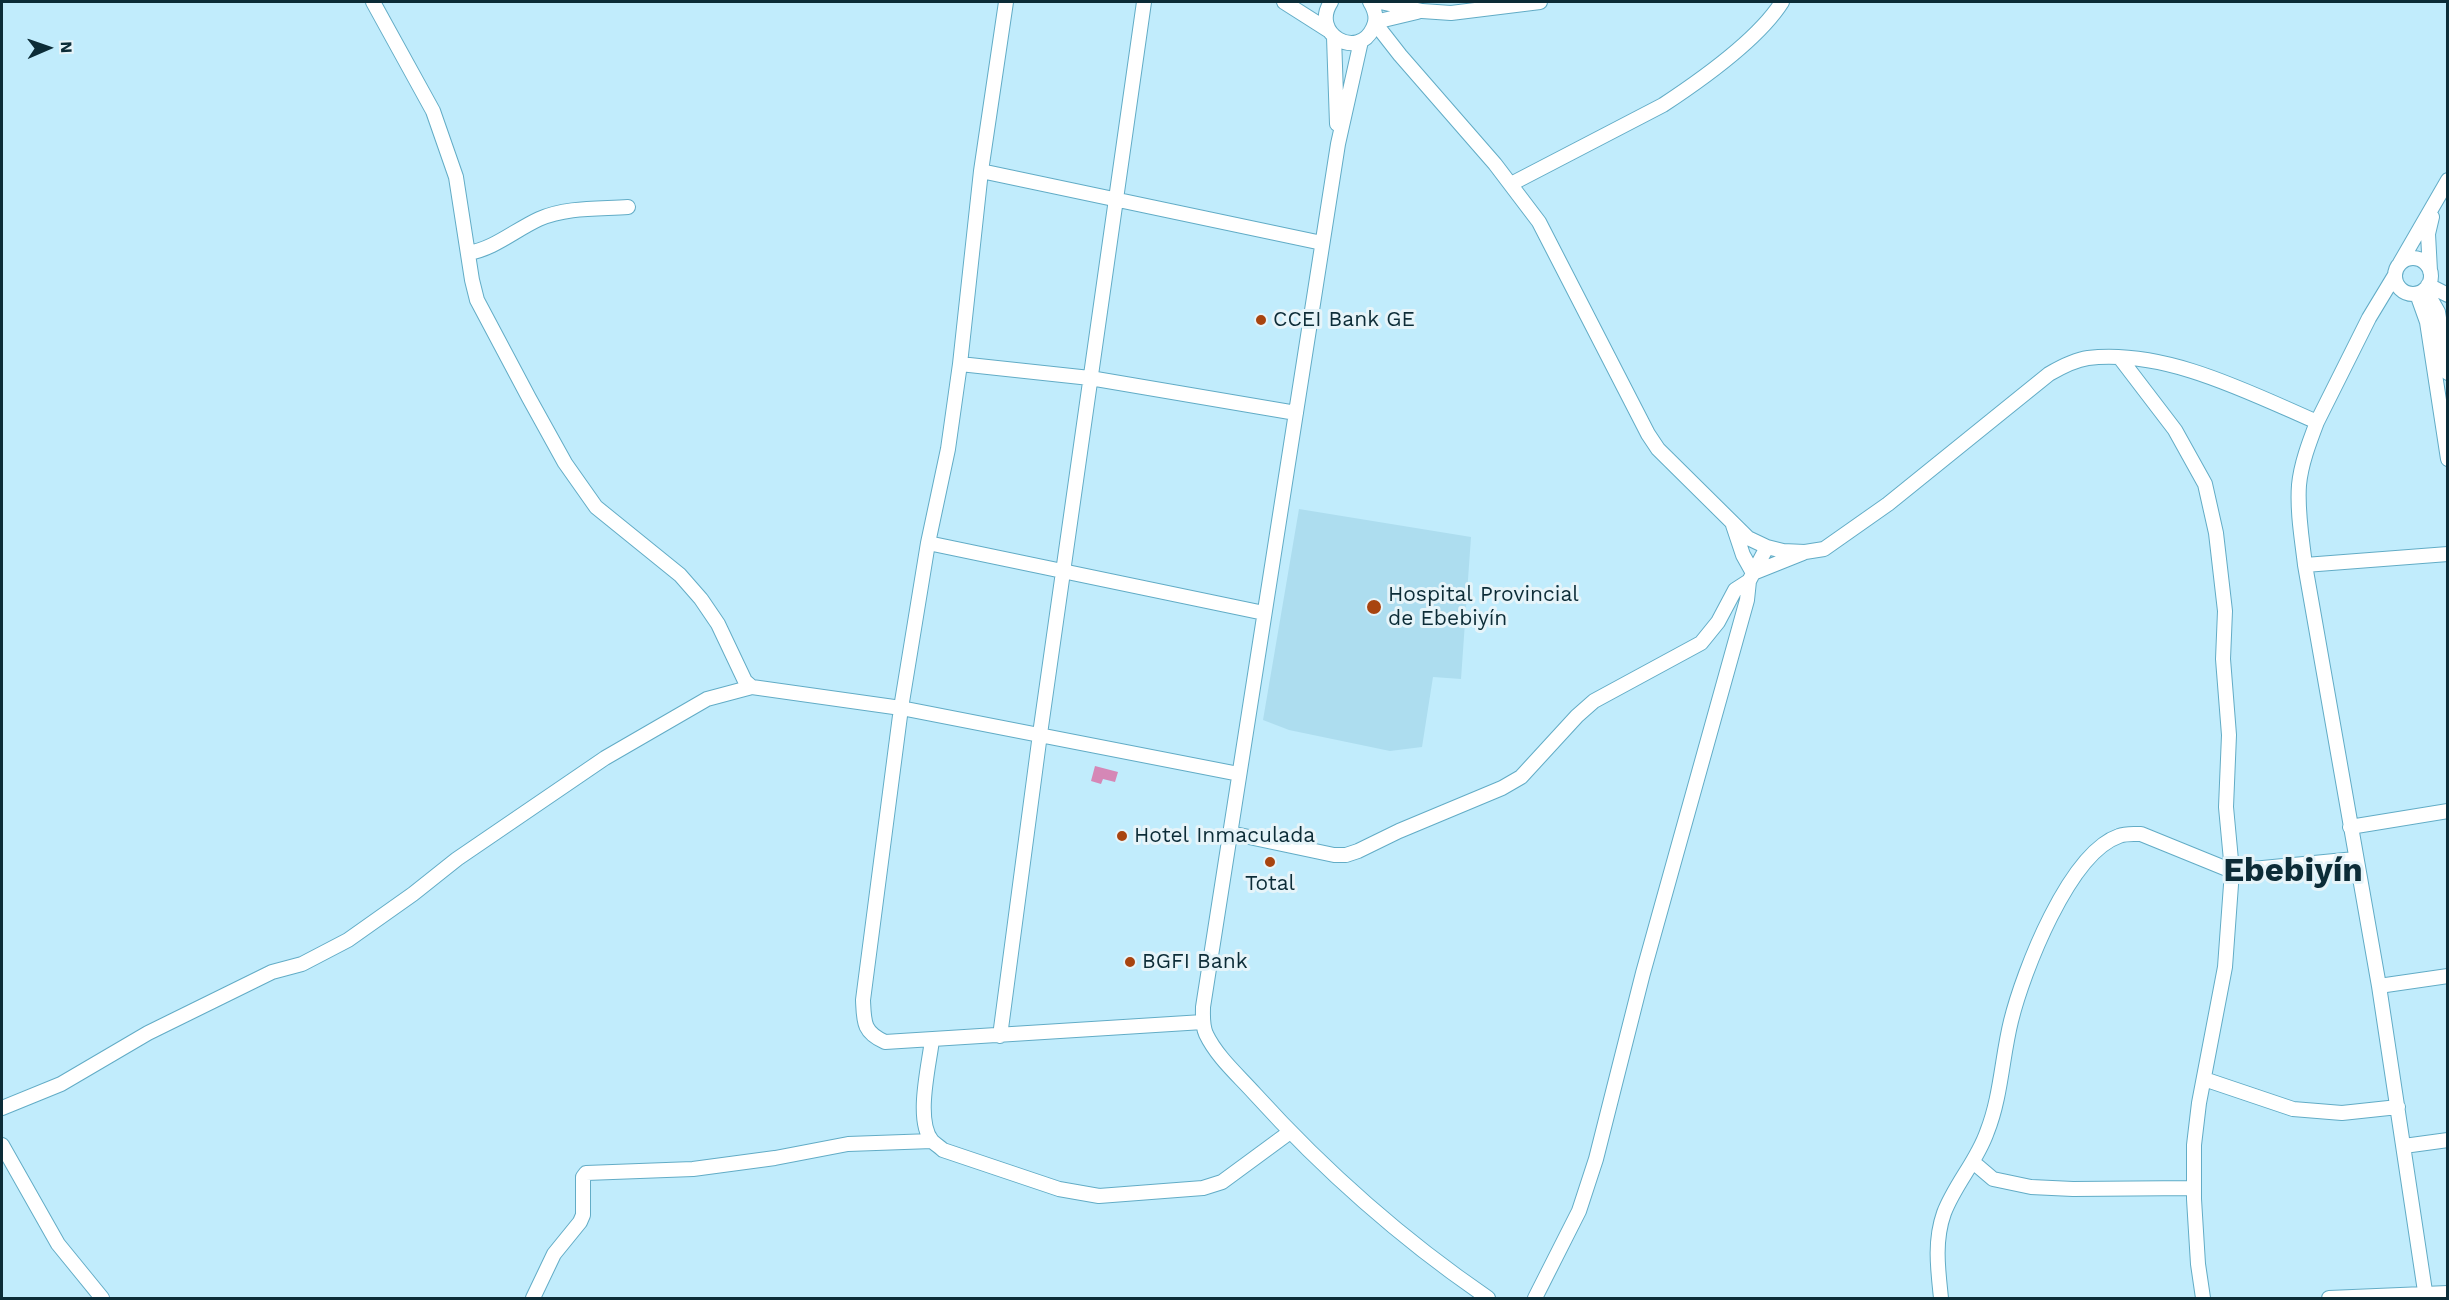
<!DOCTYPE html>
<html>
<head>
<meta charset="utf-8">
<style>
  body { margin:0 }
  #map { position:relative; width:2449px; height:1300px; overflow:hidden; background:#c1ecfc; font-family:"Work Sans",sans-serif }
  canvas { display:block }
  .frame { position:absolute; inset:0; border:3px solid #0c2c37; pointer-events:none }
  .north { position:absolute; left:18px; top:18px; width:60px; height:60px; -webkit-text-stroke:4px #e6f4f9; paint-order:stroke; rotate:88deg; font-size:16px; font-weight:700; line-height:24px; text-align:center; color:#0c2c37 }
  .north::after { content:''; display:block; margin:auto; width:21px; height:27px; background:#0c2c37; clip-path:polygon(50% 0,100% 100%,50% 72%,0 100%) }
</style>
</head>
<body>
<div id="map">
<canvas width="2449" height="1300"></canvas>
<div class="frame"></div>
<div class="north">N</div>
</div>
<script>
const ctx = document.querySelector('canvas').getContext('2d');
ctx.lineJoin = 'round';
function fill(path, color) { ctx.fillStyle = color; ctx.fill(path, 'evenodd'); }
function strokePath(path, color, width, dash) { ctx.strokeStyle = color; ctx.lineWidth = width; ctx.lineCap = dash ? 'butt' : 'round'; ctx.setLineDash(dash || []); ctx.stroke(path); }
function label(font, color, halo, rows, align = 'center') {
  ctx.font = font + ' "Work Sans",sans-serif'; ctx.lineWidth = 6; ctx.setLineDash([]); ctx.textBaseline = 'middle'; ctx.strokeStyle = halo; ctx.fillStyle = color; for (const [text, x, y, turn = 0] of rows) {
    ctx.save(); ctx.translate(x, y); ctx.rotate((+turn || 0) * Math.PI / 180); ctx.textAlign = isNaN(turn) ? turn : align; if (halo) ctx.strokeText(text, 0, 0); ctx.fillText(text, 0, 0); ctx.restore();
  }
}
const built = new Path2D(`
  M1299,509L1471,537L1461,679L1433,677L1422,747L1390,751L1289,730L1263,720Z`);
const water = new Path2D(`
  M1095,766L1118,772L1115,782L1103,779L1101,784L1091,781Z`);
const minor = new Path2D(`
  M373,2L433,111L456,177L472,280L477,300L529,398L565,463L596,507L680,575L701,599L718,624L745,681L752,687L901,708L1239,774
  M1006,2L981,171L960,364L948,449L928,543L901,708L863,1000C864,1022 863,1032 885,1042L1203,1022
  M1284,2L1328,30
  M1331,2C1310,34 1358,61 1373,28C1378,19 1375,10 1370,2
  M1380,2L1422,11L1451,13L1540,2
  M1375,22L1417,12
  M1375,23L1400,55L1495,164L1539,222L1648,434L1658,449L1748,538L1767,547L1783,551L1805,552L1824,549L1888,504L2049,374C2061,367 2074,360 2088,358C2165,349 2248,392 2317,422L2369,318L2395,275
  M1334,37L1337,124
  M1361,41L1338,144L1203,1007C1203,1016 1202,1025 1206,1034C1217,1057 1238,1075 1255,1094C1324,1170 1403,1240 1488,1298
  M981,171L1322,243
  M1511,184L1663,105C1701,80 1758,40 1782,2
  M468,253C494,249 515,230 539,219C566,207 599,209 628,207
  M2395 276a18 18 0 1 1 36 0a18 18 0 1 1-36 0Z
  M2400,263L2448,180
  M2430,271L2428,234L2432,217
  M2428,285L2448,295
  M2425,289L2438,312L2448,373
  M2417,294L2427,322L2448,459
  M2120,358L2175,430L2205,484L2216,533L2225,611L2223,659L2229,735L2226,807L2232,871L2225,967L2199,1103L2194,1145V1199L2198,1264L2203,1298
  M960,364L1090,378L1296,413
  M2317,422C2309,443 2301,464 2299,485C2297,512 2302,539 2305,565L2379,986L2426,1298
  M1733,525L1743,555L1753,573L1803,553
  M928,543L1264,613
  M2305,565L2448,554
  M2350,827L2448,811
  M1230,833L1334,855H1346L1358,851L1399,831L1502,788L1521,777L1577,716L1594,701L1701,643L1718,622L1735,590L1749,581
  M2379,986L2448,976
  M1000,1036L1040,734L1144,2
  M932,1040C929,1066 915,1120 932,1141C935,1144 940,1147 943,1150L1059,1189L1099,1196L1203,1188L1222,1182L1290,1132
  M2204,1079L2293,1109L2342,1113L2398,1107
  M2,1108L61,1084L148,1033L272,972L302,964L348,940L413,894L457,859L605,758L707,699L752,687
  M2,1145L58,1244L102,1298
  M2404,1146L2448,1140
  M1973,1162L1993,1179L2031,1187L2073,1189L2194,1188
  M533,1298L554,1254L580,1222L583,1215V1177L586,1173L693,1169L775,1158L848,1144L932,1141
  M1535,1298L1579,1211L1596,1159L1643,973L1747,600L1749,581L1767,547
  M1941,1298C1938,1270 1934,1241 1944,1213C1955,1184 1977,1161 1987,1132C2001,1097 2002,1057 2011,1021C2023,972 2069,853 2119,836C2126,833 2134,834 2141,834L2232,871L2355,859
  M2329,1298L2448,1293`);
const markers = [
  [1261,320,6,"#a8440f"],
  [1374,607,8,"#a8440f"],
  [1122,836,6,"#a8440f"],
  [1270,862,6,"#a8440f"],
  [1130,962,6,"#a8440f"]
];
const poiNames = [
  ["CCEI Bank GE",1273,320],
  ["Hospital Provincial",1388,595],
  ["de Ebebiyín",1388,619],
  ["Hotel Inmaculada",1134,836],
  ["Total",1270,884,"center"],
  ["BGFI Bank",1142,962]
];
const townNames = [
  ["Ebebiyín",2293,871]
];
fill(built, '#adddef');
fill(water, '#d587b6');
strokePath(minor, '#62acc6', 16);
strokePath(minor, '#fff', 14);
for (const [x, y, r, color] of markers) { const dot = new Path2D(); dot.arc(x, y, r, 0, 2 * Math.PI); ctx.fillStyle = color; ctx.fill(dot); strokePath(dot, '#e6f4f9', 2); }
label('21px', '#0c2c37', '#e6f4f9', poiNames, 'left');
label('bold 33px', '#0c2c37', '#e6f4f9', townNames);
</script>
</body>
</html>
